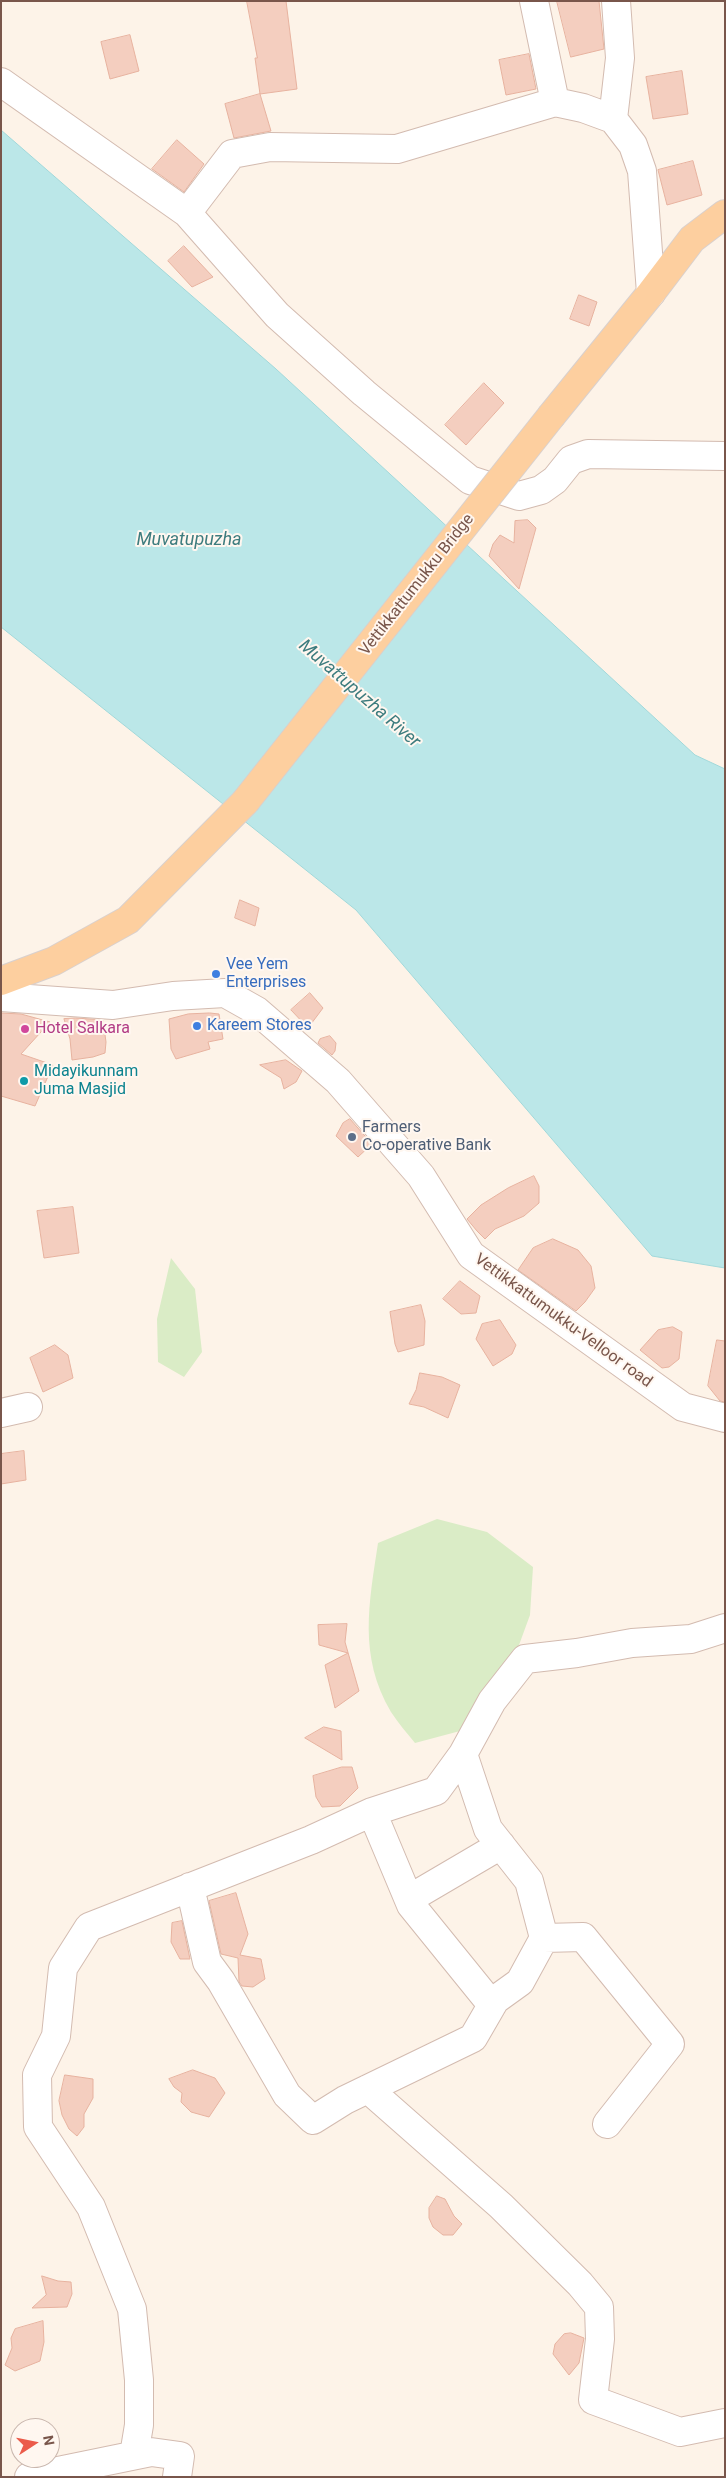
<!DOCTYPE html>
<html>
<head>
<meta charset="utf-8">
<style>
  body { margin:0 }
  #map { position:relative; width:726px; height:2478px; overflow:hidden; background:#fdf3e8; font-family:Roboto,sans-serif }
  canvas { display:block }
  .frame { position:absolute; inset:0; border:2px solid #79564b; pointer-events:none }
  .north { position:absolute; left:10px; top:2418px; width:50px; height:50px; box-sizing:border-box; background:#fff7f0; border:1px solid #c9b7ae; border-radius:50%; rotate:79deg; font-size:14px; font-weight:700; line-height:20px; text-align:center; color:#79564b }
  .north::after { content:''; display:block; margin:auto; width:18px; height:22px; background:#eb5b4a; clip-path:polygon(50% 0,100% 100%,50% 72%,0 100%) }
</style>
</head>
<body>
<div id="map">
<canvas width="726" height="2478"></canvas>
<div class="frame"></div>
<div class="north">N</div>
</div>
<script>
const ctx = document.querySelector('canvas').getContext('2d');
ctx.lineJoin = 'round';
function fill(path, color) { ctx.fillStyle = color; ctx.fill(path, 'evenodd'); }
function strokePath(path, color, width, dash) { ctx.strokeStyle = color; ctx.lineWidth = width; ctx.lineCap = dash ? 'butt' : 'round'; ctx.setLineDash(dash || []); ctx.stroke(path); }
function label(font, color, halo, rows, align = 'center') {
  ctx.font = font + ' Roboto,sans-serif'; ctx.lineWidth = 4; ctx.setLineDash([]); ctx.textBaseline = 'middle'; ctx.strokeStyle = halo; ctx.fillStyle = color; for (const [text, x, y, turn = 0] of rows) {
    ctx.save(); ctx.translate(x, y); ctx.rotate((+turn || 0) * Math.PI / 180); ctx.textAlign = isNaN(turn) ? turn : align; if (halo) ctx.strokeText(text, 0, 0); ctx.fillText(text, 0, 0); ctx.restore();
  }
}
const green = new Path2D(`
  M171,1258L195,1289L202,1352L184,1377L158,1362L157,1319Z
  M437,1519L487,1532L533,1567L530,1615L508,1675L480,1698L460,1731L415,1743C407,1733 398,1723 391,1712C358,1656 369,1603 378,1543Z`);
const water = new Path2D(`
  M1,130L276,369L695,755L725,769V1268L652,1256L356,910L1,627Z`);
const building = new Path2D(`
  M247,1H286L297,89L260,94L255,58H257Z
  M557,1H599L604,49L571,57Z
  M130,35L139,71L110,79L101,42Z
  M529,54L536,89L506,95L499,60Z
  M682,71L688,114L653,119L646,77Z
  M260,94L271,131L234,138L225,104Z
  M177,140L204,164L184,192L152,169Z
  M693,161L702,195L667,205L658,170Z
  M184,246L213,277L192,287L168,261Z
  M579,295L597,302L589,326L570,319Z
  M484,383L504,403L466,445L445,425Z
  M528,520L536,528L519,589L489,556L493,544L500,535L514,543L515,521Z
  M240,900L259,908L255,926L235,918Z
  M310,993L323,1008L308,1028L291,1010Z
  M1,1013L21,1014L50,1022L21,1054L53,1065L35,1106L1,1096Z
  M210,1013L219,1014L223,1039L208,1042L210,1049L176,1059L171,1049L169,1019L188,1014Z
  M76,1018L103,1020L106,1042L105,1053L93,1057L72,1060L70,1039L64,1019Z
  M330,1036L336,1043L335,1051L332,1055L318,1043L320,1039Z
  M286,1060L302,1071L296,1082L284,1089L281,1078L260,1065Z
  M350,1119L372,1144L358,1157L336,1136L343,1123Z
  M534,1176L539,1186V1203L524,1216L495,1229L485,1239L477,1231L467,1219L481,1205L508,1188Z
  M73,1207L79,1253L44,1258L37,1211Z
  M553,1239L578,1250L591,1266L595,1288L585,1302L576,1311L518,1270L533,1248Z
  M460,1281L480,1296L476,1313L461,1314L443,1299Z
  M421,1305L425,1321L424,1345L398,1352L395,1344L390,1312Z
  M500,1320L516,1345L512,1354L493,1366L476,1339L482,1324Z
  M673,1327L682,1332L679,1359L669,1367L662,1368L640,1350L658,1330Z
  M717,1340L725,1341V1402L720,1401L708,1386Z
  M55,1345L68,1355L73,1378L43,1392L30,1358Z
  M420,1373L442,1377L460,1385L448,1418L424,1407L409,1404L416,1390Z
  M24,1451L26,1480L1,1484V1454Z
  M347,1624L345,1642L359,1691L335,1708L325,1665L348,1653L319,1645L318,1625Z
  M324,1727L341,1731L342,1760L305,1738Z
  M342,1767H352L358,1788L340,1806L322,1807L316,1797L313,1776Z
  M236,1893L248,1934L240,1955L261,1959L265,1979L253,1987L242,1986L239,1982L238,1958L221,1954L209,1901Z
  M182,1921L190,1959H180L171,1942L172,1923Z
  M193,2070L215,2078L225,2093L209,2117L191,2112L181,2102L182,2093L174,2087L169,2079Z
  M65,2075L93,2079V2098L84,2114V2127L77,2136L69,2129L62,2115L59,2101Z
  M437,2196L445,2199L454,2216L462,2224L453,2235H443L433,2227L429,2218V2208Z
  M42,2276L58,2281L71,2282L72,2294L67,2307L32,2308L46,2295Z
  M43,2321L44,2342L40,2361L15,2371L5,2365L12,2348L11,2338L15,2329Z
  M571,2333L584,2338L579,2363L569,2375L553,2354L555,2344L564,2334Z`);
const minor = new Path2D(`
  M534,1L555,102
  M1,82L187,213L277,315L364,393L470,480L519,496L541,490L555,480L571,460L588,454L725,456
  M613,119L620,58L616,1
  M187,213L232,154L270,147L397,149L555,102L583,108L613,119L633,145L642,171L651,293
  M1,997L113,1005L173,996L225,993L257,1011L338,1081L421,1176L471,1255L683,1407L725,1418
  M1,1413L28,1407
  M372,1812L411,1905L492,2005
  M190,1887L207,1962L221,1981L287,2095L313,2120L345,2100L473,2038L495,2000L520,1982L544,1938L529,1881L488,1829L463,1754
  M409,1899L501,1845
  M544,1938L583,1937L670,2044L607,2124
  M368,2089L501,2206L580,2284L599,2307L600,2339L593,2400L680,2432L725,2423
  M134,2455L139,2425V2380L132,2309L91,2207L38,2127L37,2075L56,2036L63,1968L89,1927L311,1840L372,1812L436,1791L463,1754L492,1701L525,1659L577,1653L632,1643L691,1639L725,1628
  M29,2477L151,2452L180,2456L177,2477`);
const major = new Path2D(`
  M552,415L651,293L692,239L725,214
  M1,981L54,961L128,920L245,802`);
const majorBridge = new Path2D(`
  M245,802L552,415`);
const markers = [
  [216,974,5,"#3f7fe0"],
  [197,1026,5,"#3f7fe0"],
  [25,1029,5,"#d1479c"],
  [24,1081,5,"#0f9aa8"],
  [352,1137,5,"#5c6f8a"]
];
const streetNames = [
  ["Vettikkattumukku Bridge",417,585,-52],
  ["Vettikkattumukku-Velloor road",563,1321,36]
];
const shopNames = [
  ["Vee Yem",226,965],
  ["Enterprises",226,983],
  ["Kareem Stores",207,1026]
];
const hotelNames = [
  ["Hotel Salkara",35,1029]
];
const cultureNames = [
  ["Midayikunnam",34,1072],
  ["Juma Masjid",34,1090]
];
const serviceNames = [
  ["Farmers",362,1128],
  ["Co-operative Bank",362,1146]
];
const waterNames = [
  ["Muvatupuzha",189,540],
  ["Muvattupuzha River",359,694,41]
];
fill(green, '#daecc6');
fill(water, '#bbe7e8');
strokePath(water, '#a1d8da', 1);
fill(building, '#f4cebf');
strokePath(building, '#e7b29f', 1);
strokePath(minor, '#d3bbb0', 30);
strokePath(major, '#d9d0cd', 30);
strokePath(minor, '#fff', 28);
strokePath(major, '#fdcf9f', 28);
strokePath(majorBridge, '#d9d0cd', 30, []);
strokePath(majorBridge, '#fdcf9f', 28);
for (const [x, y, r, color] of markers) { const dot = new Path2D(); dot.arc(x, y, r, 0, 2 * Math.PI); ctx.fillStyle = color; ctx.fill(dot); strokePath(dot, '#fff7f0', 2); }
label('16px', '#79564b', '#fff7f0', streetNames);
label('16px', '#366cbe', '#fff7f0', shopNames, 'left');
label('16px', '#b23c85', '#fff7f0', hotelNames, 'left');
label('16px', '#0d838f', '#fff7f0', cultureNames, 'left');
label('16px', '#4e5e75', '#fff7f0', serviceNames, 'left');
label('italic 18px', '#3d7c7e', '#fff7f0', waterNames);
</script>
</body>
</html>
